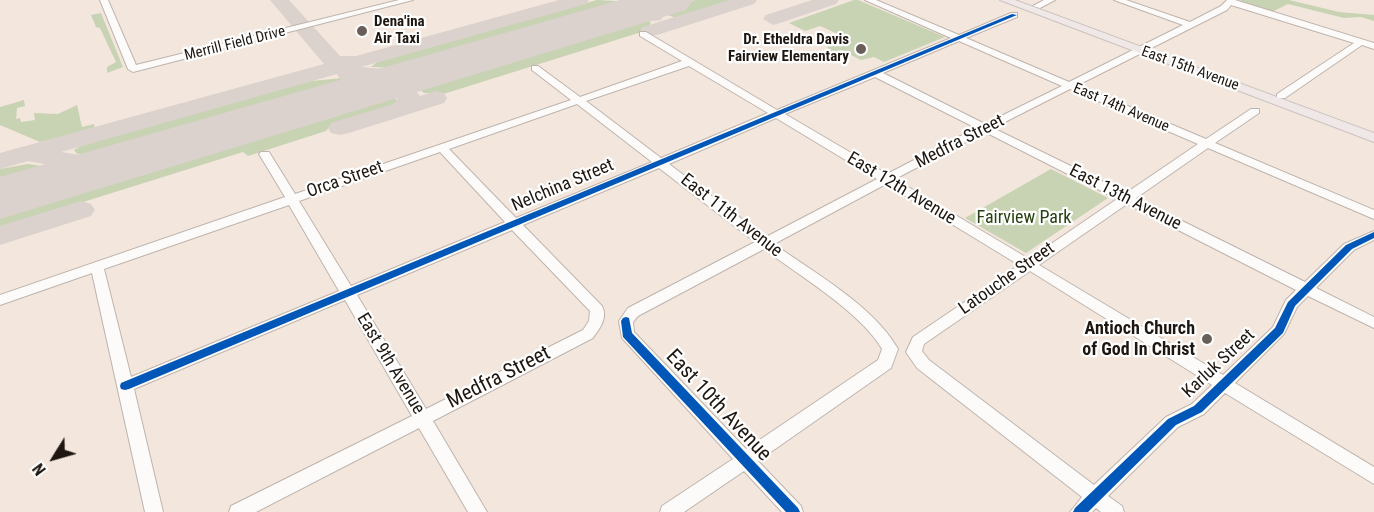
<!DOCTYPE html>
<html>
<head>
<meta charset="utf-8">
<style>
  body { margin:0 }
  #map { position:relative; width:1374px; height:512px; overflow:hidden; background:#f3e6dd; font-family:"Roboto Condensed",sans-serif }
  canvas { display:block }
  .north { position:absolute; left:24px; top:428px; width:60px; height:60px; -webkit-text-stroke:4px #fff; paint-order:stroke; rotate:233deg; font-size:16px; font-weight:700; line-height:24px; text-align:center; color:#1e1610 }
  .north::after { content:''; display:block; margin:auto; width:21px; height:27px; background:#1e1610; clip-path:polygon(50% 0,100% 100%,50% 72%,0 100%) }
</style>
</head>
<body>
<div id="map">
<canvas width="1374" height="512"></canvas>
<div class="north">N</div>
</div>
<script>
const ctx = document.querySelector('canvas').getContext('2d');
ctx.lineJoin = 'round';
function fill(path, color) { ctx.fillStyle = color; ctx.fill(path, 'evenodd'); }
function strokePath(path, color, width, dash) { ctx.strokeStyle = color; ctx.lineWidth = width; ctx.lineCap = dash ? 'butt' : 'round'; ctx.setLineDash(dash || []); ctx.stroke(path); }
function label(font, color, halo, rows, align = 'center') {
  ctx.font = font + ' "Roboto Condensed",sans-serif'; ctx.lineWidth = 4.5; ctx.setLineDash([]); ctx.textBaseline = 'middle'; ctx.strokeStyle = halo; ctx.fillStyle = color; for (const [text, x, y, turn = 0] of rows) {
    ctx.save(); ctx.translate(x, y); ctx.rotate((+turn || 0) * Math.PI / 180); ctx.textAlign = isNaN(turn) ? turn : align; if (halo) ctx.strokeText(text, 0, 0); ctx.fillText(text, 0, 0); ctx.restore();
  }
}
const green = new Path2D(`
  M597,0L615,1L618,6L613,10L425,64L396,68L371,67L377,62Z
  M695,0H733L676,18L665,14L669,8Z
  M854,0H858L945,37L884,62L874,57L861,60L841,50L824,55L828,48L824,40L838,34L820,26L805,31L789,23Z
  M1241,0H1289L1339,12L1374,15V21L1361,17L1344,18L1288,4L1272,12L1240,3Z
  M101,13L123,67L107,73V67L116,62L100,28L96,27L91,15Z
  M643,19L651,22L648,30L437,96L434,93H424L417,87L630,20Z
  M343,78L358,82L120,152L77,154L74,150L82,145L311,81Z
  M391,95L398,101L397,104L330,126L326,131L248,156L243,152L0,228V211L380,96Z
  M24,100L25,106L17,108L16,119L20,118L21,122L35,120L34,113L58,114L77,105L82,127L94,124L95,129L40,142L0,125V107Z
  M28,164L57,168L54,171L0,188V169Z
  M1051,169L1108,198L1026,253L965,218Z`);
const taxiway = new Path2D(`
  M270,0H289L340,56H356L559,0H589L586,4L361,67L383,69L401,77L425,65H441L444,70C437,80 421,79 415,90L420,96L436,91L444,93L447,98L444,103L349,133L340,135L331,133L328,128L331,123L393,104L398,99L381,93L378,88L381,83C369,77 354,82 340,79L337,74L61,152L98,158L122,154L131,157L135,162L131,167L98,174L28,161L0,169V153L324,64Z
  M653,0L675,1L662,10L663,16L661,20C652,22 614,21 610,15L619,9H644Z
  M729,0H757L754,4L657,35H643L640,31L643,27Z
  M812,0H839L836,4L780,23L773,25L763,19L766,15Z
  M81,201L91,204L95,210L91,216L0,245V226Z`);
const runway = new Path2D(`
  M620,0H693L686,10L0,219V177Z`);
const minor = new Path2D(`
  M100,0H108L136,65L399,0H413L133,72L128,69Z
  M865,0H876L959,35L1011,13H1017V17L966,38L1069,82L1183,25L1114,0H1126L1190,22L1221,6L1227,0H1235L1374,43V49L1362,45L1285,98H1277V94L1354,43L1231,5L1227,10L1078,85L1206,139L1251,109H1259V113L1215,143L1374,210V219L1208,148L1136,198L1305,282L1344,244L1374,231V240L1354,250L1316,288L1374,317V328L1308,296L1297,307L1284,334L1235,383L1374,467V484L1225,393L1204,414L1178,427L1108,496L1122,506L1124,512H1101L1096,508L1092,512H1070L1082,497L917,368L906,352L913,337L1019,265L886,184L774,244C814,273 873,305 898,349L891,368L758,461L801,506L803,512H782L744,471L684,512H660L662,506L733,459L622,338L619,321L628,308L755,242L659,168L523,225L602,306C608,318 600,328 593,338L433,421L487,512H468L419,428L256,512H229L231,506L412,416L345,300L134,389L163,512H145L92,273L0,305V295L285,197L259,154L261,152H269L295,194L571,100L532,70V66H538L580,97L682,61L640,36V32H646L777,110L951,38ZM959,41L1062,86L985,124L883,73ZM689,66L768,113L661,158L586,101ZM875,77L976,128L887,174L785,114ZM1070,89L1198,144L1126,193L993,128ZM577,104L652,162L516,218L449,149ZM776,118L877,179L766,237L669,164ZM985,132L1117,199L1029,259L895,179ZM440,152L505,222L351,286L299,201ZM1127,204L1296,290L1286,300L1273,327L1223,375L1039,265ZM289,205L339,291L131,377L104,269ZM512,230L590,311L589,321L583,330L426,409L357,295ZM764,249C798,275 861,312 882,349L878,360L746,449L634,332L633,322L638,316ZM1030,271L1212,385L1192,404L1166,417L1094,485L929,360L922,351L924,344Z
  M1044,0H1055L1040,8L1033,6Z`);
const major = new Path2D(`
  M1000,0H1015L1374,133V142Z`);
const cycleway = new Path2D(`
  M1012,14L1017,15L129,389L125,390L121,389L120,386L121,383Z
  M1374,232V238L1352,249L1295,306L1283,333L1202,412L1176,425L1088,512H1073L1075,508L1168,419L1194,406L1220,381L1275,328L1288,302L1346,245Z
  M626,317L629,318L632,333L798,508L800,512H786L623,337L621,321L623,318Z`);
const markers = [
  [362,31,6,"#695f58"],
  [861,49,6,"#695f58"],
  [1207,339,6,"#695f58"]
];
const farPoinames = [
  ["Dena'ina",374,22],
  ["Air Taxi",374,39],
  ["Dr. Etheldra Davis",849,40,"right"],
  ["Fairview Elementary",849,57,"right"]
];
const farStreetnames = [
  ["Merrill Field Drive",235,44,-14],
  ["East 15th Avenue",1190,69,20],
  ["East 14th Avenue",1121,108,23]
];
const streetNames = [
  ["Medfra Street",960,142,-27],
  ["Orca Street",345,180,-19],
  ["Nelchina Street",563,186,-23],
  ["East 12th Avenue",901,189,31],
  ["East 13th Avenue",1125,198,27],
  ["East 11th Avenue",731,216,38],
  ["Latouche Street",1007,279,-35],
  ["East 9th Avenue",390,364,59],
  ["Karluk Street",1219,364,-43]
];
const parkNames = [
  ["Fairview Park",1024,218]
];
const poiNames = [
  ["Antioch Church",1195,329],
  ["of God In Christ",1195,350]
];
const nearStreetnames = [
  ["Medfra Street",499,378,-27],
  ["East 10th Avenue",718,406,47]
];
fill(green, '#c8d3b3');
fill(taxiway, '#dbd2cd');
fill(runway, '#dbd2cd');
strokePath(minor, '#beb4ad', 2);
strokePath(major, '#cac3bf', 2);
fill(minor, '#fdfbfa');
fill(major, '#f0e7e7');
fill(cycleway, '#0057b8');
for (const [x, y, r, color] of markers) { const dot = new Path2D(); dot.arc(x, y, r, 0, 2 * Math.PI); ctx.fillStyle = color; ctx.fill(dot); strokePath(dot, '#fff', 2); }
label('bold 15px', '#1e1610', '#fff', farPoinames, 'left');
label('15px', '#1e1610', '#fff', farStreetnames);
label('18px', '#1e1610', '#fff', streetNames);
label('18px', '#274211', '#fff', parkNames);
label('bold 18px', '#1e1610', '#fff', poiNames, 'right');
label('21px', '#1e1610', '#fff', nearStreetnames);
</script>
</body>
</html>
